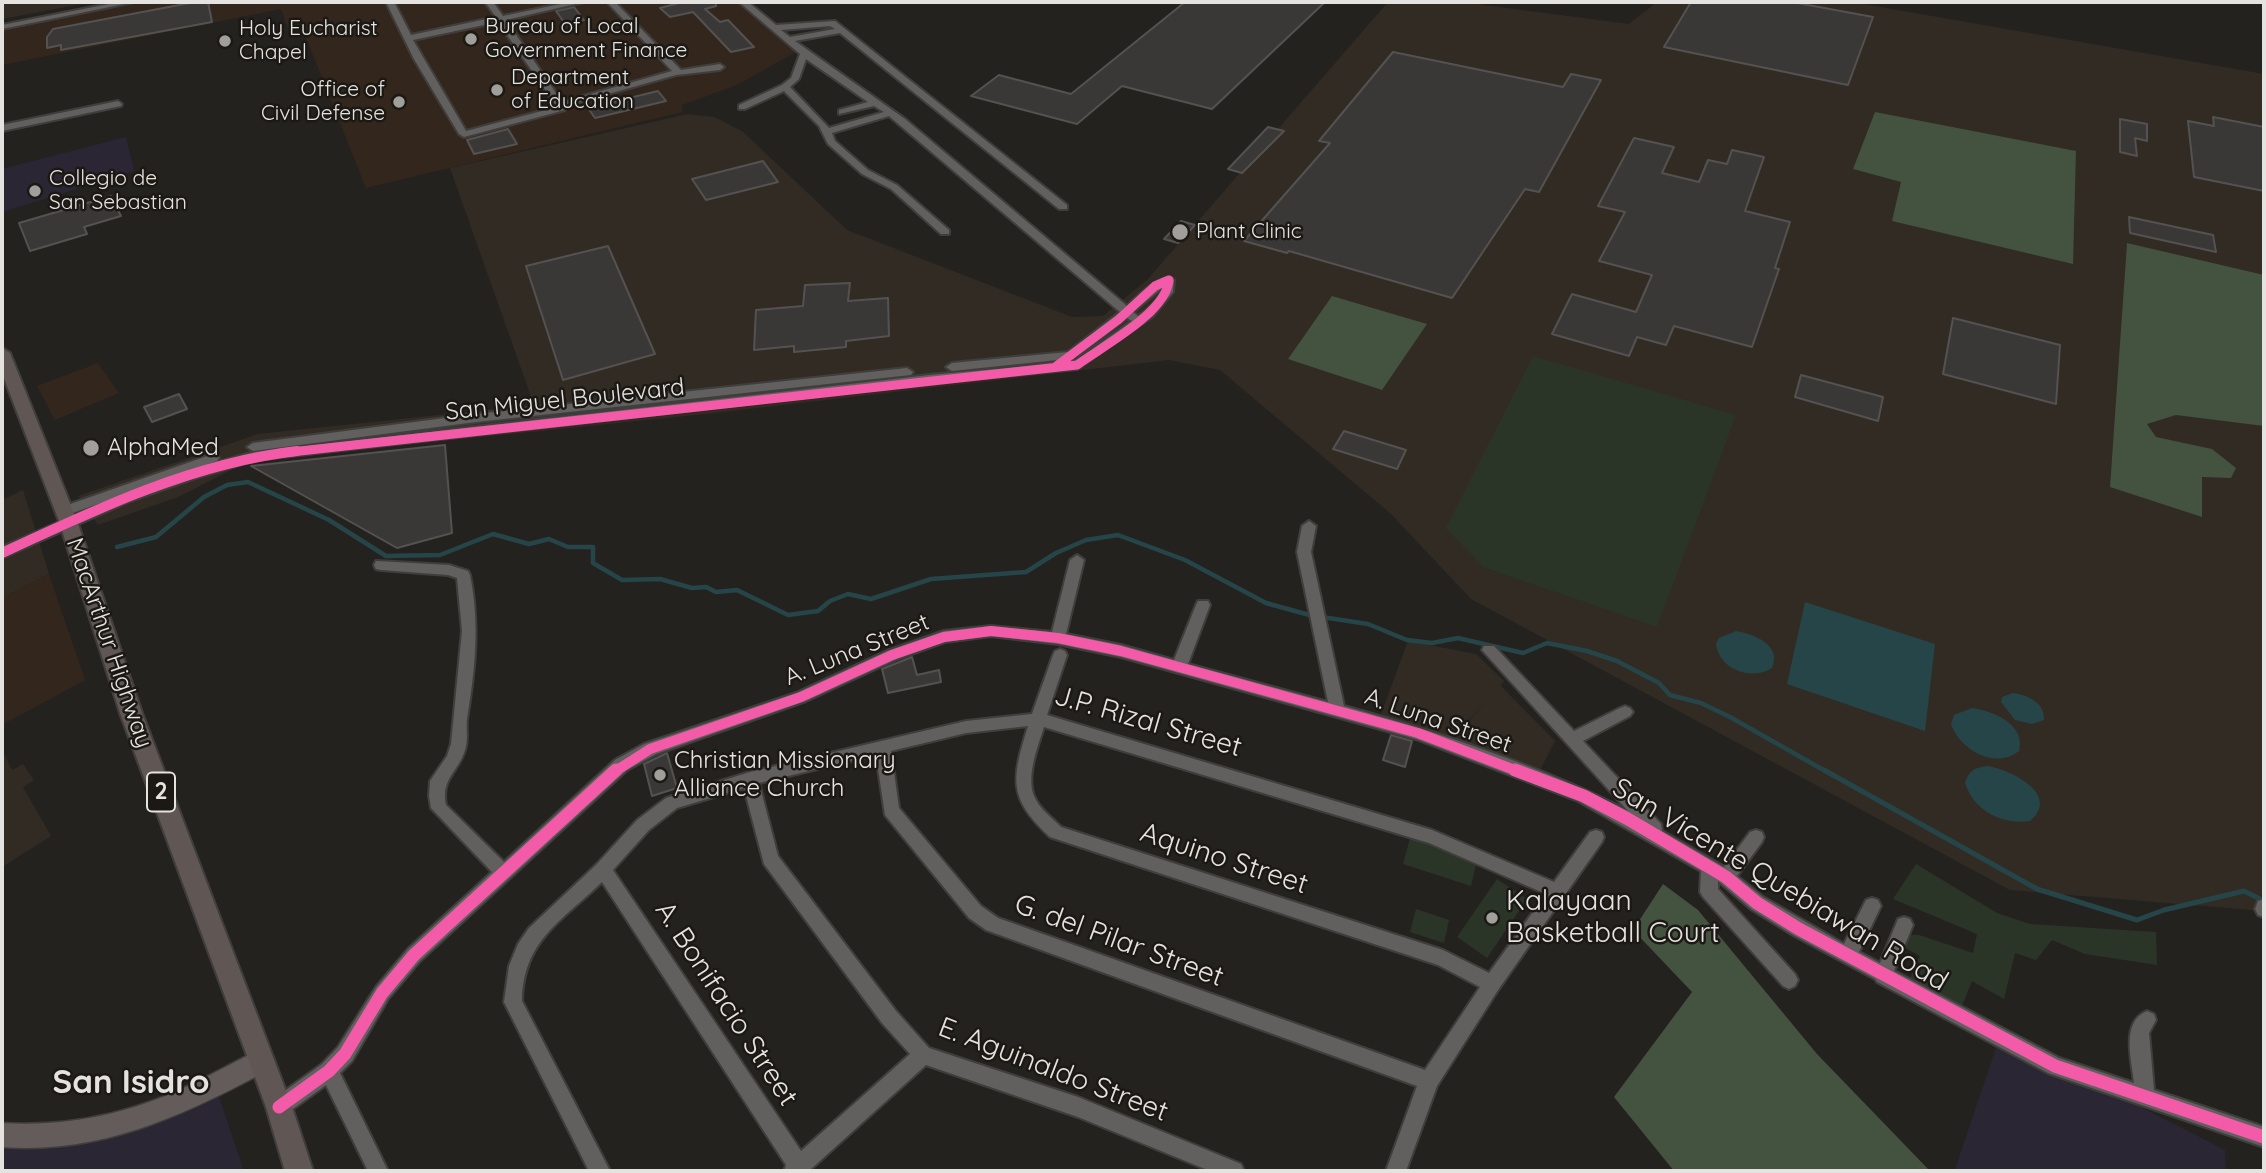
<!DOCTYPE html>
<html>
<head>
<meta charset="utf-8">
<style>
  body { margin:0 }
  #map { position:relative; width:2266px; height:1173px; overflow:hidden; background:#24221f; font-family:Quicksand,sans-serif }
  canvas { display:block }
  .frame { position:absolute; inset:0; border:4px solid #e5e3e0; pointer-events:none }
</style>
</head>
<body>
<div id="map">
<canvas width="2266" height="1173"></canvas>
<div class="frame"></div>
</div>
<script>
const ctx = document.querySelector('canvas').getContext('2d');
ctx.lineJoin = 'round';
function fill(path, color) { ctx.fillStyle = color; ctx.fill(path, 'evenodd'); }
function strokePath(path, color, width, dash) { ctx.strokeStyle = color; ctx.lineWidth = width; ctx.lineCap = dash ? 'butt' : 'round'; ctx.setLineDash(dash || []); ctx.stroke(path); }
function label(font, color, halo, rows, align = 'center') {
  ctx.font = font + ' Quicksand,sans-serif'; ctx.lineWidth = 5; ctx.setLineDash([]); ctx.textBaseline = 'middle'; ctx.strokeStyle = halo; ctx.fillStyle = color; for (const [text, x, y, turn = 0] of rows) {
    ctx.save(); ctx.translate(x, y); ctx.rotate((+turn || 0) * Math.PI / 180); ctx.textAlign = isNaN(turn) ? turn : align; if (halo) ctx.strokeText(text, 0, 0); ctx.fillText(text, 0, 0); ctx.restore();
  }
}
const commercial = new Path2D(`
  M144,2H743L803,48L737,85L682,105V112L366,188L305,35L291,37L281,9L2,65V29Z
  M98,363L119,393L55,420L37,386Z
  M49,574L85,680L2,725V598Z`);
const built = new Path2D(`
  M2,2H92L2,19Z
  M1388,2H1461L1629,24L1657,2H1852L2264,74V911L2010,890L1471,599L1391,514L1220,370L1169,360L715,413L249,461L178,497L98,525L78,496L258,434L534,405L450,168L688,114L714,117L742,131L847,230L1072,317L1103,316L1147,280Z
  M23,490L49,574L2,598V500Z
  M1408,641L1476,654L1504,681L1501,686L1555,741L1537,776L1454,739L1486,701L1451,740L1380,717Z
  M2,750L12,770L23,764L34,780L23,787L51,836L2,867Z`);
const education = new Path2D(`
  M126,137L134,171L2,212V169Z
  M1996,1048L2094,1083L2225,1150L2226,1171H1958L1955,1169Z
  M218,1094L244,1171H2V1149L50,1148L148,1120Z`);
const green = new Path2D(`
  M1533,356L1736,415L1657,627L1483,567L1446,528Z
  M1410,838L1477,860L1471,886L1403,864Z
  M1916,864L1997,913L2030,924L2156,932L2157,965L2085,954L2052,940L2036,960L2015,953L2004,999L1972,981L1958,1016L1906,987L1920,956L1898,944L1900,935H1919L1973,953L1977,934L1893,899Z
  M1497,879L1527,899L1487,958L1457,937Z
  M1416,909L1449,920L1444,943L1410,932Z`);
const forest = new Path2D(`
  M1875,112L2076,151L2073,264L1892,221L1901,182L1853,169Z
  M2127,243L2264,275V426L2176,415L2147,424L2156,437L2212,449L2236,468L2231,478L2202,477V517L2110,487Z
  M1332,296L1427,324L1382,390L1288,359Z
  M1663,884L1698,910L1817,1054L1930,1171H1674L1614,1097L1692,992L1633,930Z`);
const water = new Path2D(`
  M1805,602L1935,644L1925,731L1787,684Z
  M1736,631C1754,634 1782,645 1772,668C1751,681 1720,670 1716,644L1719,638Z
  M2013,693C2028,695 2045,703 2044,720L2032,724L2015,720L2001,702L2002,697Z
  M1972,708C1993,711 2026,724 2019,751C1995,770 1960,750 1951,724L1954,715Z
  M1987,766C2010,769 2062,795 2030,821C2002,825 1974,811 1965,783C1969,770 1975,768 1987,766Z`);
const streamFar1 = new Path2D(`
  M117,547L156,537L204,497L227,485L248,482L329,520L386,556L440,555L493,534L529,544L549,539L568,547H593V563L622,580L660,579L692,588L706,587L716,592L737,590L788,615L818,611L830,601L848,594L871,599L931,579L1026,572L1056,553L1086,540L1118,535L1185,560L1266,603L1313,616
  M1322,617L1368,624L1407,640L1432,643L1458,638L1523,653L1547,643L1587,651L1617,661L1659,683L1670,695L1701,703L1730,717L1827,772`);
const stream = new Path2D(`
  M1824,770L2037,889L2137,920L2164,910L2244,891L2264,901`);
const building = new Path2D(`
  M195,2H208L212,22L61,50V45L47,48V37L53,29Z
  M683,2H716V6L705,9L720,22L728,20L754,47L731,52L693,12L670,17L660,8Z
  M1185,2H1325L1212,109L1122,86L1077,124L971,96L999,75L1071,94Z
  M1691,2H1792L1873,17L1848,85L1664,47Z
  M574,7L584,20L566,25L556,11Z
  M1393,52L1563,87L1571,74L1601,80L1539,192L1525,189L1452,298L1289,251L1287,253L1244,241L1330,143L1319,141Z
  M658,91L666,101L595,118L588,108Z
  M2213,117L2264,127V191L2194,177L2188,121L2214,126Z
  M2120,119L2147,124V141L2135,138L2137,156L2120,152Z
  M1268,127L1284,131L1242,173L1228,169Z
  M508,129L517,144L474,154L467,140Z
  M1634,138L1674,147L1662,173L1699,182L1708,160L1727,164L1732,150L1764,157L1745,211L1790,222L1775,268L1779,269L1752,347L1674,326L1666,345L1637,337L1629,356L1552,334L1572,294L1636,312L1652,275L1599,261L1625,212L1598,206Z
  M763,161L778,182L706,200L692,179Z
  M111,196L121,216L84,227L87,234L30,251L19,223Z
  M2129,217L2213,235L2216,252L2130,233Z
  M1181,221L1195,225L1178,243L1164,239Z
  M608,246L655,354L563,380L526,266Z
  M850,283L848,301L888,298L889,336L846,341V347L794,352V346L754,350L756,310L803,306L805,285Z
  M1953,318L2060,345L2056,404L1943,374Z
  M1801,375L1883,397L1878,421L1795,397Z
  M179,394L187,409L152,422L144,407Z
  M1344,431L1406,450L1397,469L1333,449Z
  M445,445L452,533L397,548L251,466Z
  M912,657L917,675L939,670L941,682L888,693L882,669Z
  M1391,735L1412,741L1405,767L1383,760Z
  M667,753L677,788L652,796L644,764Z`);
const minor = new Path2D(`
  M119,2H134L2,29V25Z
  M386,2H394L411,35L496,17L485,2H493L503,16L570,2H584L506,20L562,102L672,71L607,2H615L681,70L720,64L724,67L720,70L676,75L565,106V110L464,137L459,134L414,59ZM498,22L557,107L466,131L413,40Z
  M739,2H748L776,25L835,21L1067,205V209H1059L840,33L795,41L905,119L1127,306C1140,294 1151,282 1169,277L1174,280L1173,292L1153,316L1077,369L929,383L255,460L195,478L130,501L2,558V547L112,499L64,516L59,514L57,511L59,508L213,454L217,455L219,458L217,461L200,467L255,452L929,375L1052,364L1057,360L952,371L946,367L952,363L1068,352L1120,312L889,116L832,133L835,141L868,170L897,185L949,230V234H941L891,189L862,174L828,144L819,126L784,91L745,109H739V105L782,85L791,78L800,54ZM830,26L835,29L790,37L781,30ZM806,59L868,102L839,110V114L874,106L884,112L829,128L790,87L799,79ZM1163,287C1161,298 1148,310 1138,316L1133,312ZM1127,318L1132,321L1074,362H1069Z
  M118,101L122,104L121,106L2,131V125Z
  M907,368L913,372L911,375L476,422L253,451L247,447L253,443L476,414Z
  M1309,521L1316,526L1311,552L1344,706C1438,732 1541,766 1628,811L1482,650L1484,646H1494L1574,731L1620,708L1625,706L1630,708L1633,712L1630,716L1583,741L1661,824L1662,831L1724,867L1750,832L1756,830L1762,832L1764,837L1762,842L1737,876L1763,897L1844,944L1866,900L1872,898L1878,900L1881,906L1859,952L1880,963L1898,919L1904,917L1910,919L1913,925L1894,971L2059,1058L2134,1083C2132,1061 2120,1022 2147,1011L2154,1014L2156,1020L2149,1033L2154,1090L2264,1127V1147L2048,1073L1877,982L1875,979L1793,935L1751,909L1718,881V889L1795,974L1798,980L1795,986L1789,989L1783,986L1703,897L1700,892L1701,871L1578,801L1416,739L1121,657L1058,644L991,636L945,642L897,659L806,701L656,754L627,770L420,961L388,999L352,1061L340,1073L388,1171H368L326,1085L286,1114L279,1117L272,1114L269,1107L272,1100L322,1064L338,1047L376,987L408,949L492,872L431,808L429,796L430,781L447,756L451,744L462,631L457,578L448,575L381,570L376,569L374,565L376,561L449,565L468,571L470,575C480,624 475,670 467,719C466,728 468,737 466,746C461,771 440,777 446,805L504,862L615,760L644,744L796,693L887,651L944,631L991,626L1052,632L1070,560L1077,555L1084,560L1066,634L1121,645L1174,660L1196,605L1198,601H1208L1210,605L1188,664L1328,702L1297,552L1302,526Z
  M1060,649L1065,651L1067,655L1047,715L1432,830L1554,882L1590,832L1596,830L1602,832L1604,837L1602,842L1498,990L1437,1086L1406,1171H1386L1417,1086L986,930L969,918L885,815L876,755L759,783L778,856L896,1011L929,1048L1078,1097L1241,1164L1244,1171H1210L1078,1117L926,1065L811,1169L812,1171H784L786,1165L602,882C562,921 523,940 522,1001L610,1171H589L504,1002L509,966L518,944L529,928L596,865L637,820L666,798L750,772L966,721L1032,714L1053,655L1055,651ZM1028,726C1012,779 1007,797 1050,837L1438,965L1480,987L1425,1070L998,918L981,906L899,808L891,751L966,733ZM1044,727L1429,843L1546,894L1489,973L1443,950L1061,827C1052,818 1040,809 1035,798C1025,778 1038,746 1044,727ZM744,788L764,864L882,1023L910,1054L801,1151L613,870L649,830L677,808Z
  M2264,899V917L2258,915L2255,909L2258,901Z`);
const major = new Path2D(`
  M262,1049L270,1053L274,1061L270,1069C185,1115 100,1155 2,1147V1123C71,1127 133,1113 194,1083C217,1072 239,1059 262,1049Z`);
const highway = new Path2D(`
  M2,348L10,353L77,521L142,713L292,1107L313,1171H285L266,1107L120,713L59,521L2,373Z`);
const cyclewayFar2 = new Path2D(`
  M282,453L1077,365C1103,346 1166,313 1169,280L1155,286L1118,320L1055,367`);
const cyclewayFar1 = new Path2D(`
  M2,553C96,509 193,463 297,451
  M614,772L650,749L801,697L892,655L944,637L991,631L1058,638L1121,651L1418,733L1520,772`);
const cycleway = new Path2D(`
  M1515,770L1584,796L1628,819L1726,877L1757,903L1799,929L2055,1066L2264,1137
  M279,1107L329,1071L345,1054L382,993L414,955L616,770`);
const markers = [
  [471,39,7,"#a19f9c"],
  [225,41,7,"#a19f9c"],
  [497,90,7,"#a19f9c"],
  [399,102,7,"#a19f9c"],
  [35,191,7,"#a19f9c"],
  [1180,232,9,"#a19f9c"],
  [91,448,9,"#a19f9c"],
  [660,775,7,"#a19f9c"],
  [1492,918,7,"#a19f9c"]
];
const farPoinames = [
  ["Bureau of Local",485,27],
  ["Government Finance",485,51],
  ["Holy Eucharist",239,29],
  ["Chapel",239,53],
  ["Department",511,78],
  ["of Education",511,102],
  ["Office of",385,90,"right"],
  ["Civil Defense",385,114,"right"],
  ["Collegio de",49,179],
  ["San Sebastian",49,203],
  ["Plant Clinic",1196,232]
];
const shields = [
  [161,792,28]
];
const shieldNames = [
  ["2",161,792]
];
const streetNames = [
  ["San Miguel Boulevard",565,400,-6],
  ["MacArthur Highway",109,643,71],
  ["A. Luna Street",857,650,-22],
  ["A. Luna Street",1438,721,19]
];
const poiNames = [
  ["AlphaMed",107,448],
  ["Christian Missionary",674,761],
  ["Alliance Church",674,789]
];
const nearStreetnames = [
  ["J.P. Rizal Street",1148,722,16],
  ["Aquino Street",1224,859,18],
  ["San Vicente Quebiawan Road",1780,885,31],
  ["G. del Pilar Street",1119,941,20],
  ["A. Bonifacio Street",726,1004,57],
  ["E. Aguinaldo Street",1053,1070,21]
];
const nearPoinames = [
  ["Kalayaan",1506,902],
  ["Basketball Court",1506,934]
];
const nearQuarternames = [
  ["San Isidro",131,1083]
];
fill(commercial, '#33261c');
fill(built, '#312b23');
fill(education, '#2a2634');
fill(green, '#2a3528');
fill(forest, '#445240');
fill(water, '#264548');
strokePath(streamFar1, '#264548', 4.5);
strokePath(stream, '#264548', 5);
fill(building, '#3a3836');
strokePath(building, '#545250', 2);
strokePath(minor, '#403e3c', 4);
strokePath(major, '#403e3c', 3);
strokePath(highway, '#403e3c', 4);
fill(minor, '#61605e');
fill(major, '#645c5a');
fill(highway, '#605754');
strokePath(cyclewayFar2, '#f35aa7', 9);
strokePath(cyclewayFar1, '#f35aa7', 10);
strokePath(cycleway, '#f35aa7', 13);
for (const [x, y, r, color] of markers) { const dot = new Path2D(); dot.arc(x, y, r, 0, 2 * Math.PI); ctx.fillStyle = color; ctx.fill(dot); strokePath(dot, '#1c1915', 2.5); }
label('21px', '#e5e3e0', '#1c1915', farPoinames, 'left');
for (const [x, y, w] of shields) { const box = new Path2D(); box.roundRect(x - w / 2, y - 19.5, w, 39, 5); ctx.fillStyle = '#1c1915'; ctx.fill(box); strokePath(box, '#e5e3e0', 2); }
label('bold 23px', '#e5e3e0', null, shieldNames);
label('24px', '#e5e3e0', '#1c1915', streetNames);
label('24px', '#e5e3e0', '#1c1915', poiNames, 'left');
label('28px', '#e5e3e0', '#1c1915', nearStreetnames);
label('28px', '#e5e3e0', '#1c1915', nearPoinames, 'left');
label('bold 33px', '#e5e3e0', '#1c1915', nearQuarternames);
</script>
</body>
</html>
